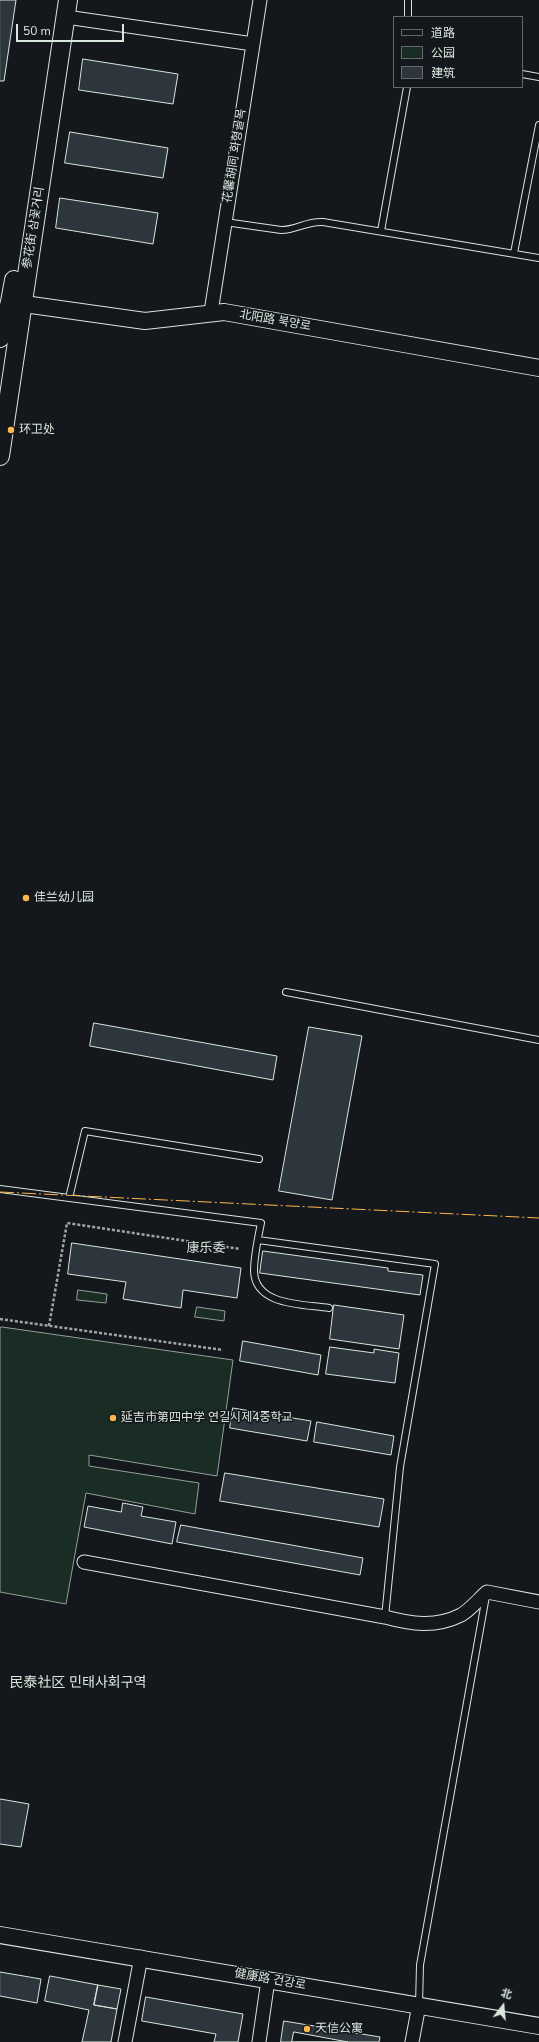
<!DOCTYPE html>
<html>
<head>
<meta charset="utf-8">
<style>
  body { margin:0 }
  #map { position:relative; width:539px; height:2042px; overflow:hidden; background:#14181c; font-family:"Nunito Sans","Noto Sans SC",sans-serif }
  canvas { display:block }
  .legend { position:absolute; left:393px; top:16px; width:130px; height:72px; box-sizing:border-box; background:#14181c; border:1px solid #626a69; margin:0; padding:5px 7px; list-style:none; font-size:12px; color:#d8e6dc }
  .legend li { display:flex; align-items:center; gap:8px; height:20px }
  .legend b { width:20px; border:1px solid #626a69 }
  .north { position:absolute; left:483px; top:1986px; width:40px; height:40px; -webkit-text-stroke:3px #14181c; paint-order:stroke; rotate:16deg; font-size:11px; font-weight:700; line-height:16px; text-align:center; color:#d8e6dc }
  .north::after { content:''; display:block; margin:auto; width:14px; height:18px; background:#d8e6dc; clip-path:polygon(50% 0,100% 100%,50% 72%,0 100%) }
  .scale { position:absolute; left:16px; top:24px; width:108px; height:18px; box-sizing:border-box; border:2px solid #d8e6dc; border-top:0; padding-left:5px; font-size:12px; line-height:14px; white-space:nowrap; color:#d8e6dc; -webkit-text-stroke:3px #14181c; paint-order:stroke }
</style>
</head>
<body>
<div id="map">
<canvas width="539" height="2042"></canvas>
<ul class="legend">
<li><b style="height:5px;background:#14181c"></b>道路</li>
<li><b style="height:11px;background:#1a2d24"></b>公园</li>
<li><b style="height:11px;background:#2c363c"></b>建筑</li>
</ul>
<div class="north">北</div>
<div class="scale">50 m</div>
</div>
<script>
const ctx = document.querySelector('canvas').getContext('2d');
ctx.lineJoin = 'round';
function fill(path, color) { ctx.fillStyle = color; ctx.fill(path, 'evenodd'); }
function strokePath(path, color, width, dash) { ctx.strokeStyle = color; ctx.lineWidth = width; ctx.lineCap = dash ? 'butt' : 'round'; ctx.setLineDash(dash || []); ctx.stroke(path); }
function label(font, color, halo, rows, align = 'center') {
  ctx.font = font + ' "Nunito Sans","Noto Sans SC","Noto Sans KR",sans-serif'; ctx.lineWidth = 3; ctx.setLineDash([]); ctx.textBaseline = 'middle'; ctx.strokeStyle = halo; ctx.fillStyle = color; for (const [text, x, y, turn = 0] of rows) {
    ctx.save(); ctx.translate(x, y); ctx.rotate((+turn || 0) * Math.PI / 180); ctx.textAlign = isNaN(turn) ? turn : align; if (halo) ctx.strokeText(text, 0, 0); ctx.fillText(text, 0, 0); ctx.restore();
  }
}
const green = new Path2D(`
  M78,1290L107,1294L106,1303L77,1300Z
  M197,1307L225,1311L224,1321L195,1317Z
  M2,1327L233,1360L217,1476L89,1455V1466L199,1483L195,1514L86,1493L66,1604L0,1592V1328Z`);
const building = new Path2D(`
  M0,0H16L4,81H0Z
  M83,59L178,74L173,104L79,90Z
  M70,132L168,148L163,178L65,163Z
  M60,198L158,213L153,244L56,228Z
  M94,1023L277,1056L273,1080L90,1046Z
  M309,1027L362,1036L332,1200L279,1191Z
  M72,1243L241,1268L237,1298L183,1290L181,1308L123,1299L126,1282L68,1274Z
  M263,1251L388,1268V1271L423,1275L420,1295L260,1273Z
  M334,1305L404,1315L399,1349L330,1339Z
  M243,1341L321,1355L318,1375L240,1361Z
  M330,1347L374,1353V1349L399,1353L395,1383L326,1374Z
  M233,1408L311,1421L307,1441L230,1428Z
  M317,1422L394,1436L391,1455L314,1442Z
  M225,1473L384,1499L379,1527L220,1501Z
  M123,1503L143,1507L141,1516L176,1522L172,1544L84,1527L88,1506L121,1512Z
  M181,1525L363,1558L360,1575L177,1542Z
  M0,1799L29,1804L21,1847L0,1844Z
  M0,1972L41,1979L37,2003L0,1996Z
  M50,1976L98,1985L94,2005L117,2009L111,2042H82L89,2010L45,2001Z
  M98,1985L121,1989L117,2009L94,2005Z
  M146,1997L243,2014L238,2042H214L216,2034L142,2021Z
  M284,2021L380,2037L379,2042H281Z
  M294,2032L348,2042H292Z`);
const path = new Path2D(`
  M0,1319L223,1350
  M49,1326L67,1223L240,1249`);
const service = new Path2D(`
  M408,0V17
  M522,74L539,77
  M225,222L281,230C297,230 306,221 323,222L539,258
  M381,231L407,87
  M514,253L539,125
  M286,992L539,1040
  M0,1189L261,1223C258,1238 254,1256 254,1271C255,1306 303,1304 329,1308
  M69,1198L85,1131L259,1159
  M258,1240L435,1264L400,1467L385,1617
  M419,2005L420,1965L486,1596`);
const minor = new Path2D(`
  M66,17L253,44
  M211,312L260,0
  M84,1562L385,1617C411,1624 435,1628 461,1615C470,1610 479,1599 487,1592L539,1602
  M125,2042L141,1957
  M259,2042L268,1980
  M412,2042L419,2005`);
const tertiary = new Path2D(`
  M10,302L145,321L224,312L539,368
  M0,1935L539,2026`);
const secondary = new Path2D(`
  M0,338L10,302L14,280
  M0,456L68,0`);
const power = new Path2D(`
  M0,1192L539,1218`);
const markers = [
  [11,430,4,"#ffb74d"],
  [26,898,4,"#ffb74d"],
  [113,1418,4,"#ffb74d"],
  [307,2029,4,"#ffb74d"]
];
const streetNames = [
  ["花馨胡同 화형골목",235,156,-81],
  ["参花街 삼꽃거리",34,228,-81],
  ["北阳路 북양로",275,321,10],
  ["健康路 건강로",270,1980,10]
];
const poiNames = [
  ["环卫处",19,430],
  ["佳兰幼儿园",34,898],
  ["延吉市第四中学 연길시제4중학교",121,1418],
  ["天信公寓",315,2029]
];
const neighbourhoodNames = [
  ["康乐委",206,1249]
];
const quarterNames = [
  ["民泰社区 민태사회구역",78,1684]
];
fill(green, '#1a2d24');
strokePath(green, '#939e99', 1);
fill(building, '#2c363c');
strokePath(building, '#d8e6dc', 1);
strokePath(service, '#d8e6dc', 8);
strokePath(minor, '#d8e6dc', 15);
strokePath(tertiary, '#d8e6dc', 18);
strokePath(secondary, '#d8e6dc', 20);
strokePath(path, '#9da8a2', 2.5, [3, 2]);
strokePath(service, '#14181c', 6);
strokePath(minor, '#14181c', 13);
strokePath(tertiary, '#14181c', 16);
strokePath(secondary, '#14181c', 18);
strokePath(power, '#ffb74d', 1, [14, 3, 2, 3]);
for (const [x, y, r, color] of markers) { const dot = new Path2D(); dot.arc(x, y, r, 0, 2 * Math.PI); ctx.fillStyle = color; ctx.fill(dot); strokePath(dot, '#14181c', 1.5); }
label('12px', '#d8e6dc', '#14181c', streetNames);
label('12px', '#d8e6dc', '#14181c', poiNames, 'left');
label('13px', '#d8e6dc', '#14181c', neighbourhoodNames);
label('14px', '#d8e6dc', '#14181c', quarterNames);
</script>
</body>
</html>
